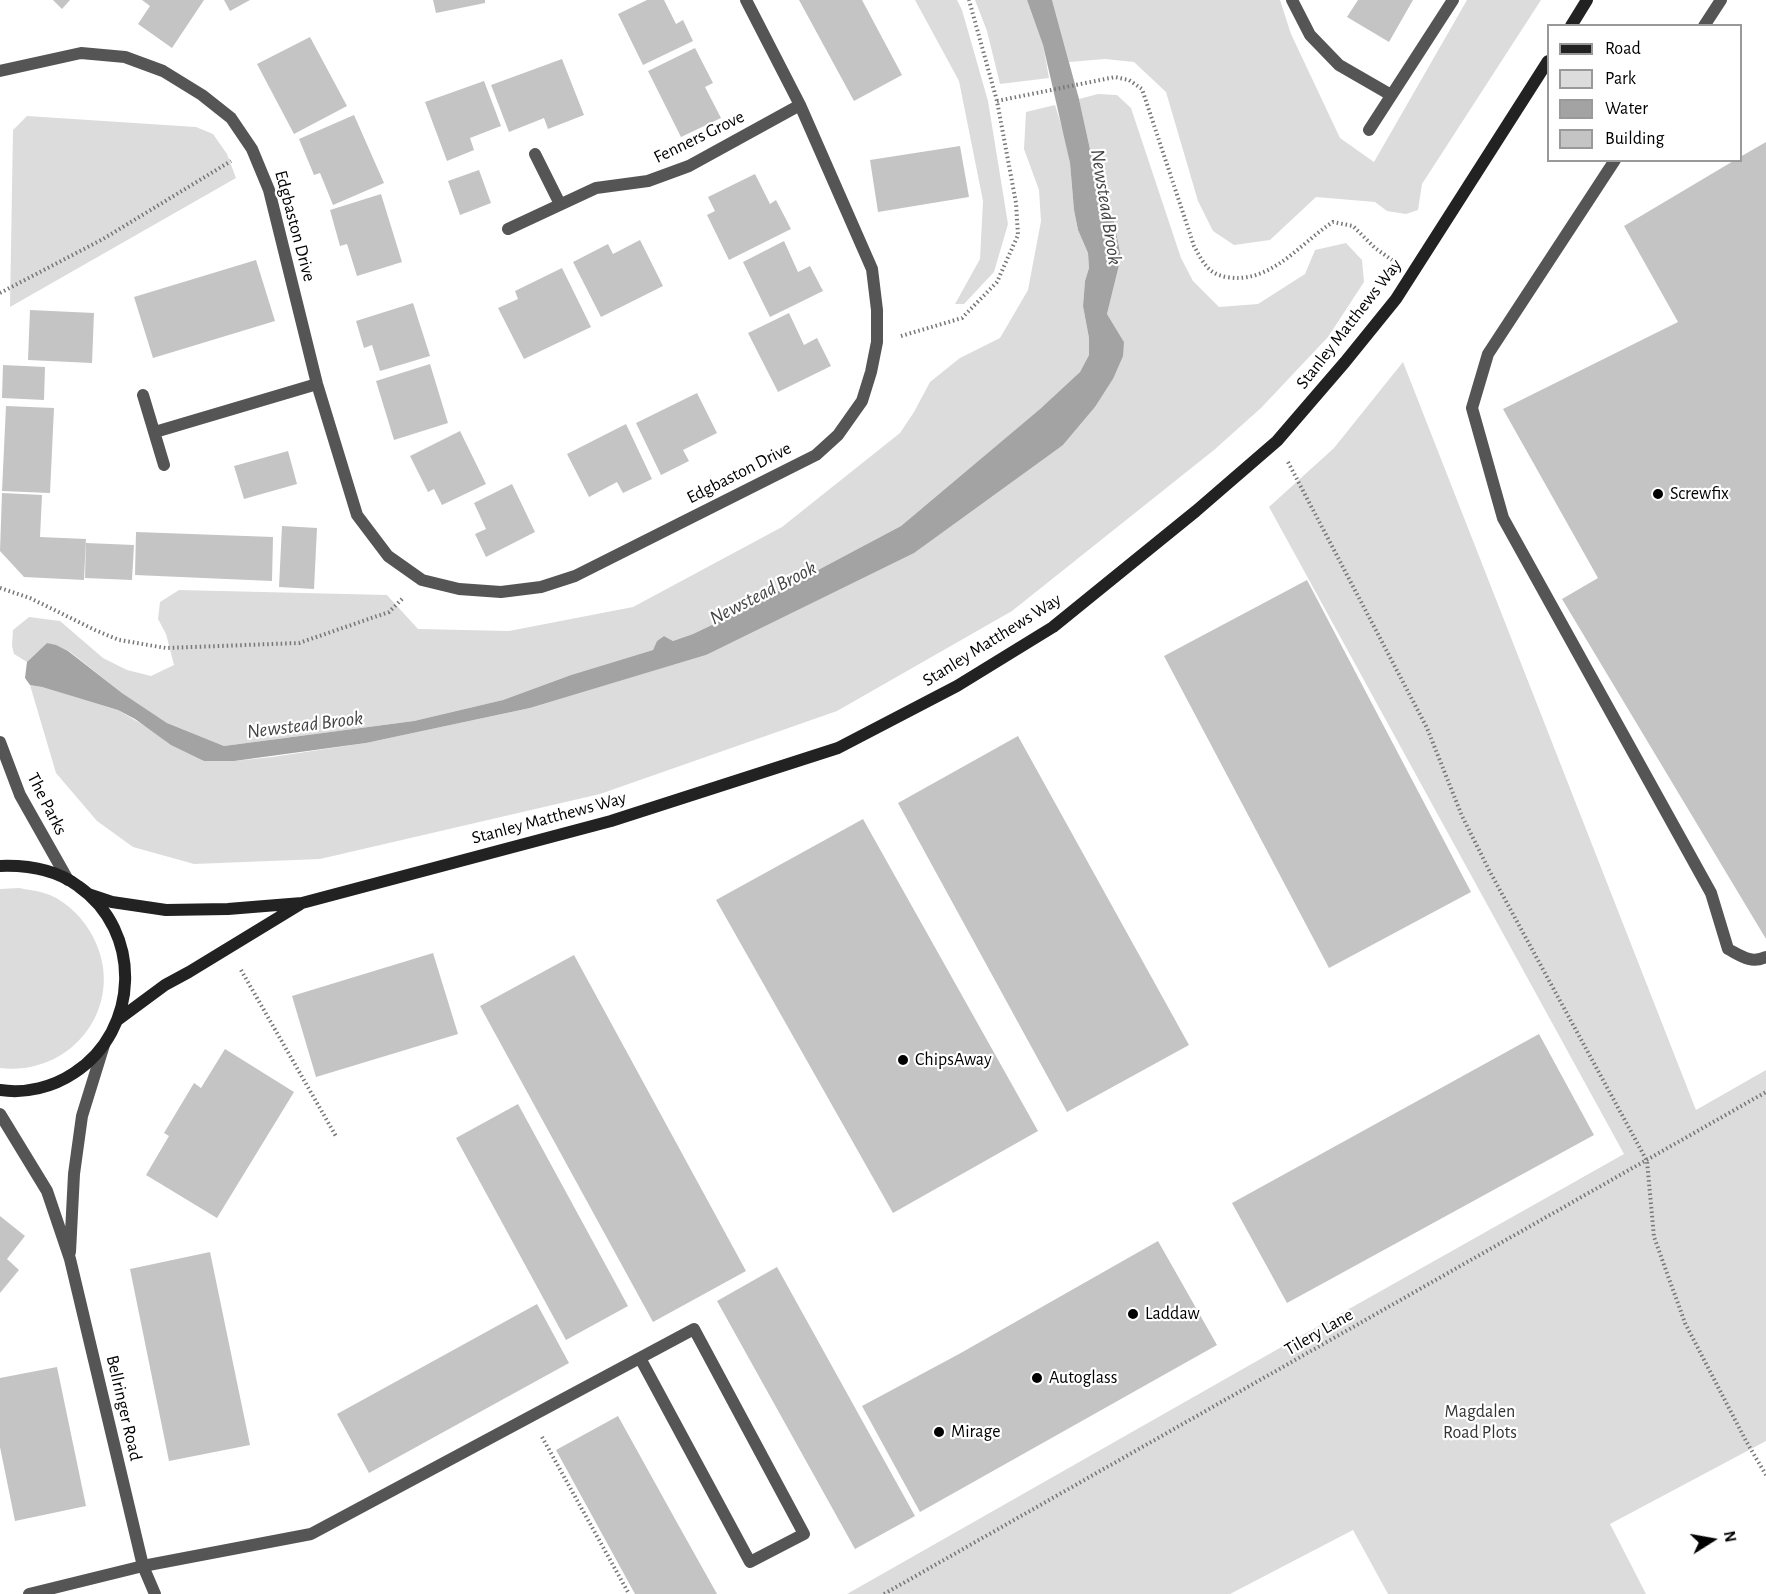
<!DOCTYPE html>
<html>
<head>
<meta charset="utf-8">
<style>
  body { margin:0 }
  #map { position:relative; width:1766px; height:1594px; overflow:hidden; background:#fff; font-family:"Alegreya Sans",sans-serif }
  canvas { display:block }
  .legend { position:absolute; left:1547px; top:24px; width:195px; height:138px; box-sizing:border-box; background:#fff; border:2px solid #999; margin:0; padding:8px 10px; list-style:none; font-size:18px; color:#000 }
  .legend li { display:flex; align-items:center; gap:12px; height:30px }
  .legend b { width:30px; border:2px solid #999 }
  .north { position:absolute; left:1682px; top:1510px; width:60px; height:60px; -webkit-text-stroke:4px #fff; paint-order:stroke; rotate:79deg; font-size:16px; font-weight:700; line-height:24px; text-align:center; color:#000 }
  .north::after { content:''; display:block; margin:auto; width:21px; height:27px; background:#000; clip-path:polygon(50% 0,100% 100%,50% 72%,0 100%) }
</style>
</head>
<body>
<div id="map">
<canvas width="1766" height="1594"></canvas>
<ul class="legend">
<li><b style="height:8px;background:#222"></b>Road</li>
<li><b style="height:16px;background:#dcdcdc"></b>Park</li>
<li><b style="height:16px;background:#a3a3a3"></b>Water</li>
<li><b style="height:16px;background:#c4c4c4"></b>Building</li>
</ul>
<div class="north">N</div>
</div>
<script>
const ctx = document.querySelector('canvas').getContext('2d');
ctx.lineJoin = 'round';
function fill(path, color) { ctx.fillStyle = color; ctx.fill(path, 'evenodd'); }
function strokePath(path, color, width, dash) { ctx.strokeStyle = color; ctx.lineWidth = width; ctx.lineCap = dash ? 'butt' : 'round'; ctx.setLineDash(dash || []); ctx.stroke(path); }
function label(font, color, halo, rows, align = 'center') {
  ctx.font = font + ' "Alegreya Sans",sans-serif'; ctx.lineWidth = 4.5; ctx.setLineDash([]); ctx.textBaseline = 'middle'; ctx.strokeStyle = halo; ctx.fillStyle = color; for (const [text, x, y, turn = 0] of rows) {
    ctx.save(); ctx.translate(x, y); ctx.rotate((+turn || 0) * Math.PI / 180); ctx.textAlign = isNaN(turn) ? turn : align; if (halo) ctx.strokeText(text, 0, 0); ctx.fillText(text, 0, 0); ctx.restore();
  }
}
const green = new Path2D(`
  M915,0H957L962,10L988,101L1008,224L994,272L964,304H955L980,259L983,201L959,81Z
  M975,0H1027L1043,45L1049,78L1000,84L987,31Z
  M1052,0H1280L1291,34L1340,138L1374,162L1467,0H1541L1422,184L1418,210L1406,214L1387,211L1375,202L1316,197L1270,240L1234,245L1213,231L1198,201L1166,92L1134,62L1105,59L1069,62Z
  M1098,94L1117,95L1131,108L1181,258L1193,281L1219,307L1258,304L1305,274L1315,250L1346,243L1362,260L1364,282L1328,337L1261,408L1214,450L1012,611L837,711L600,794L320,859L194,864L133,847L97,821L56,773L30,685L42,687L118,710L204,761H234L272,757L366,743L530,708L706,655L1063,445L1095,407L1113,379L1124,342L1107,314L1121,257L1114,222L1103,197L1095,172L1079,99Z
  M1055,105L1065,137L1070,163L1074,210L1078,230L1088,253L1089,268L1085,281L1083,306L1089,338V355L1080,372L1040,409L901,526L739,612L693,634L673,641L664,636L657,641L653,650L571,675L503,700L414,721L224,746L167,723L122,693L69,651L47,643L27,662L14,654L12,646L13,630L29,617L60,621L103,658L127,670L151,676L174,665L166,634L158,619L160,602L179,590L387,595L418,629L509,631L633,607L782,527L900,433L914,412L930,382L960,358L1000,338L1028,290L1041,221L1039,190L1024,149L1026,112Z
  M27,116L196,127L213,134L227,154L236,178L10,307L13,130Z
  M1403,362L1696,1110L1766,1070V1441L1610,1524L1646,1594H1388L1353,1530L1230,1594H847L1285,1345L1624,1154L1269,507L1334,448Z
  M19,888C29,890 40,891 50,895C68,903 83,918 92,935C129,1002 74,1077 0,1068V889Z`);
const water = new Path2D(`
  M1027,0H1052L1079,99L1095,172L1103,197L1114,222L1121,257L1107,314L1124,342L1123,356L1113,379L1095,407L1063,445L914,553L706,655L530,708L366,743L234,761H204L171,745L135,719L118,710L42,687L30,685L25,678L27,662L47,643L56,645L68,651L122,693L167,723L224,746L414,721L503,700L571,675L653,650L657,641L664,636L673,641L693,634L739,612L901,526L1040,409L1080,372L1089,355V338L1083,306L1085,281L1089,268L1088,253L1078,230L1074,210L1070,163L1043,45Z`);
const building = new Path2D(`
  M53,0H70L62,9Z
  M142,0H204L172,48L138,24L150,6Z
  M224,0H250L230,11Z
  M433,0H485V3L436,13Z
  M647,0H664L676,24L683,20L693,41L643,65L618,14Z
  M799,0H862L902,75L854,101Z
  M1358,0H1413L1389,42L1347,17Z
  M310,37L347,106L294,134L257,64Z
  M695,48L713,83L705,87L721,118L681,137L648,71Z
  M562,59L584,115L548,129L544,118L509,132L491,85Z
  M484,81L501,126L470,138L474,150L447,161L425,102Z
  M354,115L384,183L333,205L320,173L314,175L299,139Z
  M1766,142V939L1562,599L1598,578L1503,409L1678,322L1624,226L1735,160H1740V157Z
  M960,146L969,197L878,212L870,160Z
  M479,170L491,203L460,215L448,181Z
  M755,174L770,204L776,200L791,229L729,260L707,215L715,211L708,197Z
  M381,194L402,262L357,276L347,244L340,246L330,210Z
  M640,240L663,286L601,317L573,262L608,244L613,254Z
  M784,241L798,272L810,266L823,291L770,317L743,262Z
  M256,260L275,321L153,358L134,297Z
  M562,268L591,327L524,359L498,308L518,299L515,291Z
  M413,303L430,356L380,371L372,345L364,348L356,321Z
  M30,310L94,313L92,363L28,360Z
  M789,313L804,345L817,338L831,366L778,392L748,333Z
  M430,364L448,423L394,440L376,381Z
  M3,365L45,367L44,400L2,398Z
  M697,393L717,433L683,450L689,461L661,475L636,423Z
  M6,406L54,408L50,493L2,491Z
  M626,424L652,479L623,493L617,482L589,497L567,454Z
  M460,431L486,484L442,505L434,489L428,492L410,456Z
  M288,451L297,484L244,499L234,466Z
  M512,484L535,532L486,557L475,534L486,529L474,503Z
  M2,493L42,495L40,537L86,539L84,580L24,577L0,551Z
  M282,526L317,528L314,589L279,587Z
  M136,532L273,537L272,581L135,575Z
  M86,543L134,545L132,580L85,578Z
  M1307,580L1471,892L1329,968L1164,656Z
  M1018,736L1189,1045L1067,1112L898,803Z
  M863,819L1038,1131L893,1213L716,900Z
  M433,953L458,1034L316,1077L292,996Z
  M574,955L746,1271L653,1322L480,1006Z
  M1539,1034L1594,1135L1287,1303L1232,1203Z
  M225,1049L294,1092L217,1218L146,1175L169,1136L164,1133L194,1083L201,1088Z
  M518,1104L628,1306L566,1340L456,1138Z
  M0,1216L25,1236L7,1259L19,1270L0,1293Z
  M1158,1241L1217,1345L920,1512L862,1406L959,1354Z
  M210,1252L250,1445L169,1461L130,1269Z
  M777,1267L915,1516L855,1549L717,1301Z
  M537,1304L569,1363L369,1473L337,1414Z
  M57,1367L86,1506L15,1521L0,1447V1378Z
  M618,1416L675,1519L717,1594H635L556,1450Z`);
const path = new Path2D(`
  M997,101L1115,77L1129,80L1142,89L1194,246C1199,255 1204,266 1213,272C1220,277 1231,278 1239,278C1278,276 1303,241 1333,222L1353,226L1375,248L1392,260
  M0,293L103,239L231,161
  M901,336L962,318L997,282L1018,235L1016,203L997,101L969,0
  M1288,462L1427,728L1462,816L1489,870L1647,1161L1654,1237L1685,1323L1746,1441L1766,1475
  M0,588L30,598L95,630L119,640L166,648L299,643L389,612L404,597
  M241,970L337,1138
  M542,1437L629,1594
  M884,1594L1766,1092`);
const lane = new Path2D(`
  M1292,0L1310,35L1339,65L1391,95
  M1704,26L1721,0
  M1369,130L1453,0
  M1615,160L1488,354L1472,408L1503,518L1711,893L1728,949C1741,956 1751,964 1766,957
  M143,1566L311,1534L694,1329L804,1534L750,1562L640,1358`);
const street = new Path2D(`
  M0,71L81,53L125,57L163,71L202,95L231,118L252,149L269,190L317,384L357,515L388,556L422,580L459,589L501,592L541,587L575,576L816,455L838,435L862,401L871,372L877,342V310L872,269L800,105L746,0
  M535,154L560,204
  M508,229L596,188L648,181L689,166L800,105
  M143,395L164,465
  M155,432L317,384
  M0,742L20,795L68,880
  M0,1114L47,1191L70,1259L143,1566
  M70,1252L74,1174L82,1116L104,1045
  M29,1594L143,1566L155,1594`);
const secondary = new Path2D(`
  M1571,26L1587,0
  M0,866C28,865 55,869 78,886C143,931 140,1030 74,1073C53,1087 26,1094 0,1090
  M88,894L112,902L166,910L228,909L302,903L611,821L838,748L957,686L1053,627L1196,511L1277,441L1345,362L1396,299L1548,61
  M119,1019L165,985L189,972L299,905`);
const markers = [
  [1658,494,6,"#000"],
  [903,1060,6,"#000"],
  [1133,1314,6,"#000"],
  [1037,1378,6,"#000"],
  [939,1432,6,"#000"]
];
const streetNames = [
  ["Fenners Grove",699,137,-26],
  ["Edgbaston Drive",295,226,75],
  ["Stanley Matthews Way",1349,324,-52],
  ["Edgbaston Drive",739,473,-27],
  ["Stanley Matthews Way",992,640,-32],
  ["The Parks",47,804,63],
  ["Stanley Matthews Way",549,818,-15],
  ["Tilery Lane",1319,1332,-30],
  ["Bellringer Road",124,1408,77]
];
const poiNames = [
  ["Screwfix",1670,494],
  ["ChipsAway",915,1060],
  ["Laddaw",1145,1314],
  ["Autoglass",1049,1378],
  ["Mirage",951,1432]
];
const parkNames = [
  ["Magdalen",1480,1412],
  ["Road Plots",1480,1433]
];
const waterNames = [
  ["Newstead Brook",1106,207,81],
  ["Newstead Brook",763,593,-27],
  ["Newstead Brook",305,725,-7]
];
fill(green, '#dcdcdc');
fill(water, '#a3a3a3');
fill(building, '#c4c4c4');
strokePath(path, '#777', 4, [1.5, 3]);
strokePath(lane, '#555', 12);
strokePath(street, '#555', 12);
strokePath(secondary, '#222', 12);
for (const [x, y, r, color] of markers) { const dot = new Path2D(); dot.arc(x, y, r, 0, 2 * Math.PI); ctx.fillStyle = color; ctx.fill(dot); strokePath(dot, '#fff', 2); }
label('18px', '#000', '#fff', streetNames);
label('18px', '#000', '#fff', poiNames, 'left');
label('18px', '#333', '#fff', parkNames);
label('italic 20px', '#444', '#fff', waterNames);
</script>
</body>
</html>
